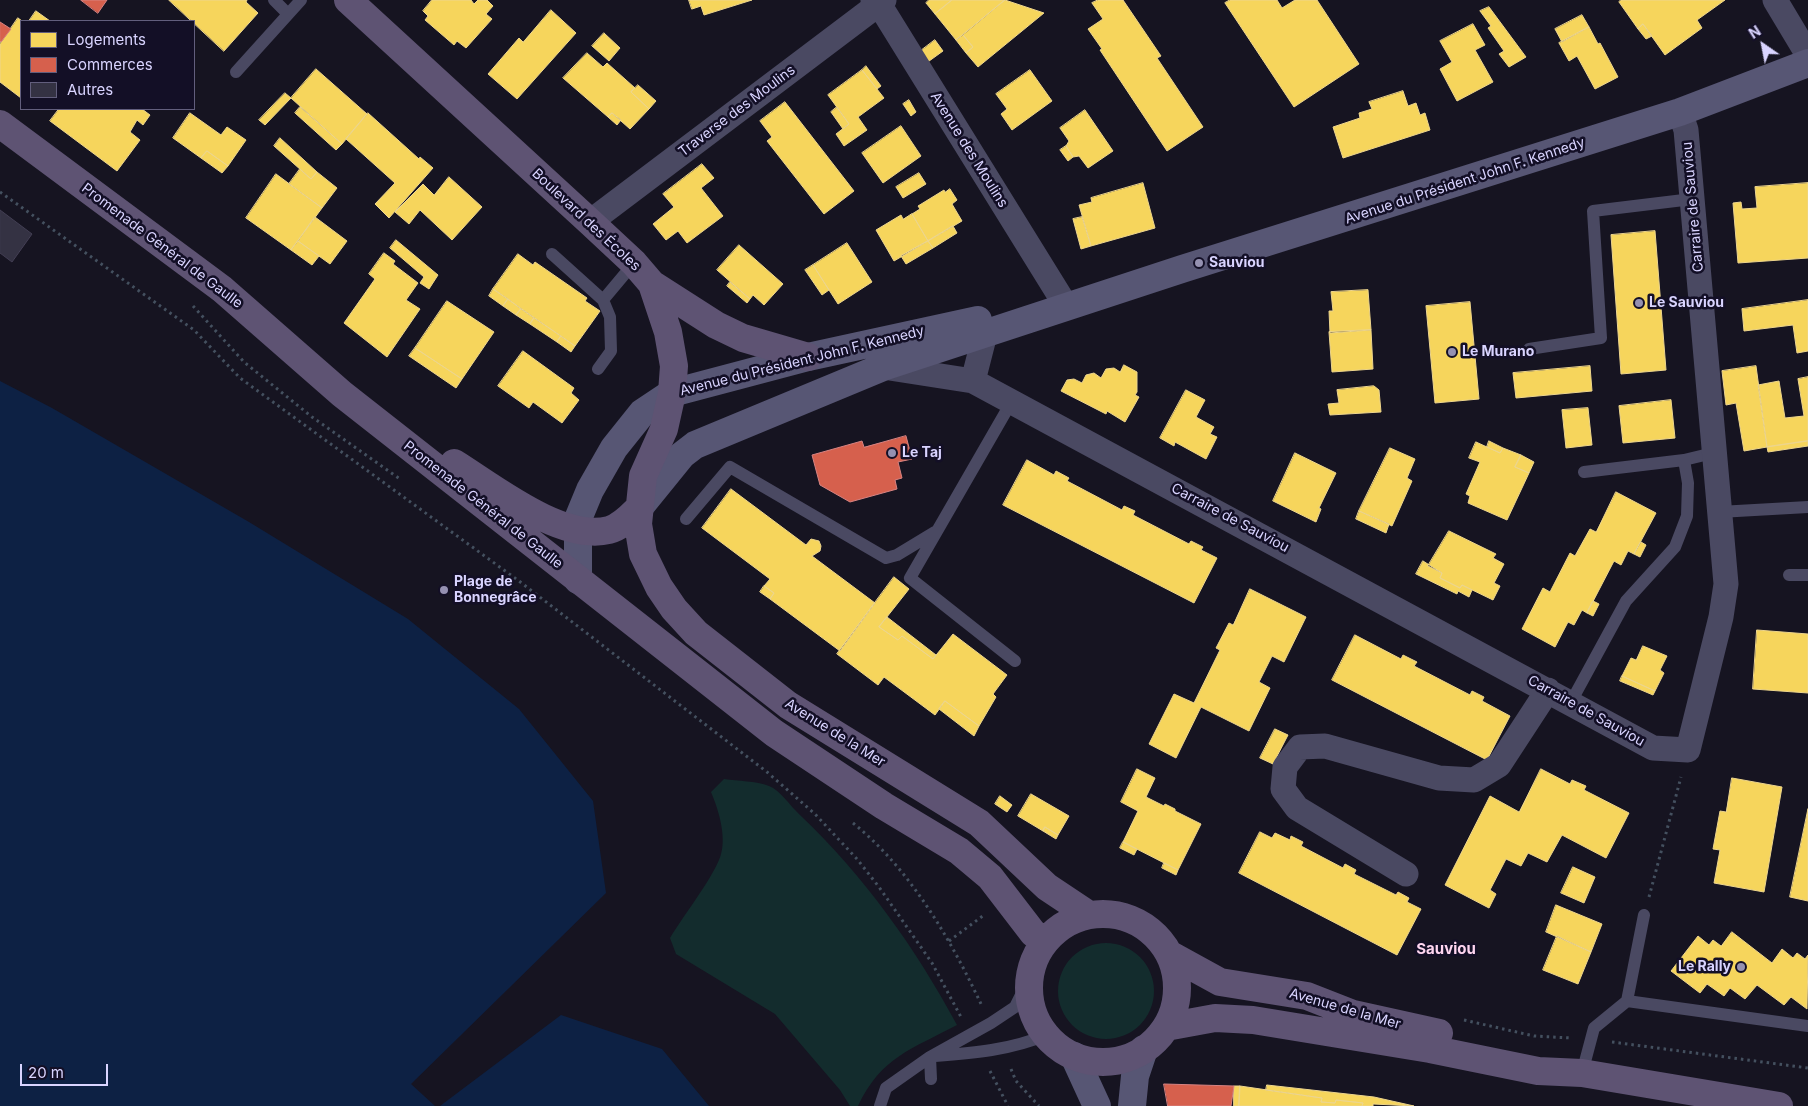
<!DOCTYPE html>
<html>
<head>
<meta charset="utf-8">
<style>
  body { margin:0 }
  #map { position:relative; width:1808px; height:1106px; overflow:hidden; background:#161421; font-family:Inter,sans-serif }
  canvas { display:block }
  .legend { position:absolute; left:20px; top:20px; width:175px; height:90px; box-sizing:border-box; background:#130f26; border:1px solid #625e7d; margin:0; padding:6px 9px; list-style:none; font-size:15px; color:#d9d4ff }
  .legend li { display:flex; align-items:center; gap:10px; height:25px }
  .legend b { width:25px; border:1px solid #625e7d }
  .north { position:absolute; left:1738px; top:20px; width:50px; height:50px; -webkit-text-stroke:4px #130f26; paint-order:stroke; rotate:327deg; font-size:14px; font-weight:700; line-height:20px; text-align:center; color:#d9d4ff }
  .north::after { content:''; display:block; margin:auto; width:18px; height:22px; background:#d9d4ff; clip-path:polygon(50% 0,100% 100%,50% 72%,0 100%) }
  .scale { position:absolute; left:20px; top:1064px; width:88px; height:22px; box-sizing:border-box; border:2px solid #d9d4ff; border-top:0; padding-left:6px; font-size:15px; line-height:18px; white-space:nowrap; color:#d9d4ff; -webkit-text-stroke:4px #130f26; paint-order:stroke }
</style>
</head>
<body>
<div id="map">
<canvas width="1808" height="1106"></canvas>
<ul class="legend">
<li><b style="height:14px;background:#f6d55c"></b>Logements</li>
<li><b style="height:14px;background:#d6604d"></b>Commerces</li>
<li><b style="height:14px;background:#343243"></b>Autres</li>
</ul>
<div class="north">N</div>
<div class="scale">20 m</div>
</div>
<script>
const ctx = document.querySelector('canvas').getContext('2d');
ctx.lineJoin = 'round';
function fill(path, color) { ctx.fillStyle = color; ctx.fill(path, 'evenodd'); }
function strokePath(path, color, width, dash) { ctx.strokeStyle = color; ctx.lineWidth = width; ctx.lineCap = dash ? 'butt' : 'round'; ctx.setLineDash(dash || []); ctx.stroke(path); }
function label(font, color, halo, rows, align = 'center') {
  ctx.font = font + ' Inter,sans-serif'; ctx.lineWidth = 5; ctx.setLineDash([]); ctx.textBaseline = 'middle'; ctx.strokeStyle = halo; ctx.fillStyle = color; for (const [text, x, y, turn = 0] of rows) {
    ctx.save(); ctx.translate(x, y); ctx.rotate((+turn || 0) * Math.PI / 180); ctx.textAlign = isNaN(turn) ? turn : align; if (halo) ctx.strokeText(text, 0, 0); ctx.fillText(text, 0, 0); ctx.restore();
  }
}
const green = new Path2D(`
  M724,779C738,781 756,781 769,786C780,790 791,807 800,815C864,876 915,947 957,1025C912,1049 881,1057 858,1106H850L840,1090L775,1014L676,954L670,938C684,915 709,883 719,860C728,840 719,811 711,792Z
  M1058 991a48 48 0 1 1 96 0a48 48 0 1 1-96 0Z`);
const water = new Path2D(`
  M0,381L52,408L249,522L408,619L519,709L593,801L606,893L411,1084L435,1106H0Z
  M561,1015L662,1049L709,1106H440Z`);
const homes = new Path2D(`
  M169,0H247L246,2L258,13L224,51Z
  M432,0H471L474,4L478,0H487L493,6L486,14L492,19L466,48L457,41L454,45L425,20L428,16L423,11Z
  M689,0H752L704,15L701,6L692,9Z
  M929,0H952L935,14L926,3Z
  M952,0H1005L956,40L935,14Z
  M1005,0L1044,13L978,67L966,53L973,47L963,35Z
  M1098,0H1123L1161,56L1157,58L1203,127L1167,151L1100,50L1102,49L1088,29L1103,19L1092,3Z
  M1230,0H1277L1282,8L1295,0H1317L1359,64L1294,107L1225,3Z
  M1621,0H1725L1697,20L1702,28L1665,55L1643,24L1638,29L1619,2Z
  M1489,7L1526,57L1509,67L1499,54L1504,51L1488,28L1491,26L1480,11Z
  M551,10L576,33L517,99L488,74L519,38L523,42Z
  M36,11L50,21H29Z
  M1582,15L1589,27L1562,42L1555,29Z
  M18,18L22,21L21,98L0,82V44Z
  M1473,24L1485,45L1475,50L1493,82L1457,101L1440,69L1452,62L1440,41Z
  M1643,24L1652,36L1646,39L1638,29Z
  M1589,27L1598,44L1600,43L1618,77L1595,89L1577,56L1569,61L1559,43Z
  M604,33L620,48L609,61L592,46Z
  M963,35L973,47L966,53L956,40Z
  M935,40L943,51L925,64L918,53Z
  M587,53L603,67L607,63L635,88L631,92L649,109L630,129L612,113L608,117L563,78Z
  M866,66L881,86L877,89L862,70Z
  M316,69L367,114L342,144L291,98Z
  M862,70L884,98L858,117L867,130L844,146L836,134L849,124L828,95Z
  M1030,70L1052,101L1012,130L1001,114L1007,109L996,94Z
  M638,85L656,101L649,109L631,92Z
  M1403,91L1408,106L1416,103L1420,115L1425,113L1430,130L1343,158L1333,127L1360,118L1359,113L1372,109L1369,102Z
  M285,93L291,98L265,125L259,120Z
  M909,100L916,112L911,116L903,104Z
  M785,102L854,191L824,214L767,141L772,137L760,121Z
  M300,107L342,144L336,150L295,113Z
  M837,107L849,124L843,129L831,112Z
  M59,109H142L150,115L143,125L137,120L130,132L140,140L117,171L50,121Z
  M1085,110L1113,151L1088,168L1079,156L1073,157L1066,146L1069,141L1060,128Z
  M190,113L221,135L227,127L246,140L228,166L207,151L201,158L173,138Z
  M368,113L419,159L420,157L433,168L389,218L375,204L395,183L346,139Z
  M612,113L621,120L617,125L608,117Z
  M901,126L921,156L883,183L862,153Z
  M280,138L317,172L311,179L274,146Z
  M1066,146L1073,157L1068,161L1060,150Z
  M207,151L228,166L222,173L201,158Z
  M702,164L714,178L701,188L723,216L687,243L678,231L666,240L653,224L674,207L663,194Z
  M300,169L311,179L317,172L337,188L322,208L289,184Z
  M919,173L926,184L903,198L896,187Z
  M276,174L322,208L291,250L246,218Z
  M449,177L482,207L452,240L420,210L409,224L395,212L423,184L434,195Z
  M1143,183L1155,228L1091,246L1079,205L1092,202L1091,198Z
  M1808,183V258L1738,263L1733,203L1741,202L1742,209L1757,208L1755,187Z
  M950,189L957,200L952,204L962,221L928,241L912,214L920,209L918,206L944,190L945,192Z
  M912,214L928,241L894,261L876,230L901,215L903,219Z
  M315,217L347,241L330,264L298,241Z
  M1082,217L1091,246L1081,249L1073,219Z
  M953,226L957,233L933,248L928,241Z
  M1655,231L1666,370L1621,374L1611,235Z
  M396,240L438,275L429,289L420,283L424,277L390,248Z
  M298,241L319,256L312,265L291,250Z
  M928,241L933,248L906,264L901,256Z
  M847,243L872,282L838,304L813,265Z
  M739,245L783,284L764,305L753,295L750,299L717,270Z
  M384,253L395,261L393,264L418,283L406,300L420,309L387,357L344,323L375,279L369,274Z
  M518,254L533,265L535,262L587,298L585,301L600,311L575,346L493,289Z
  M813,265L829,290L822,295L805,270Z
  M730,282L750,299L747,303L727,286Z
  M493,289L508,299L503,306L489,296Z
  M1368,290L1371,330L1330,333L1329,311H1333L1331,292Z
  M508,299L521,309L516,315L503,306Z
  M1808,300V351L1797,353L1793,325L1744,331L1742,309Z
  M447,301L494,332L462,379L415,348Z
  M1470,302L1479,399L1435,403L1426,306Z
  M521,309L534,318L530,324L516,315Z
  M534,318L561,336L557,342L530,324Z
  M1371,330L1373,369L1332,372L1329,332Z
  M561,336L575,346L571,352L557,342Z
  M415,348L462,379L456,388L409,356Z
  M523,351L574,388L571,393L579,400L562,423L533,402L529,408L498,386Z
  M1124,365L1137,372V392L1135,395L1139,397L1125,422L1107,411L1106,414L1061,391L1067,380L1074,379L1082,383L1086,375L1094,373L1101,378L1106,369L1114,368L1120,372Z
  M1590,366L1592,391L1516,398L1513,373Z
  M1756,366L1767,447L1744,451L1736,403L1726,405L1722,371Z
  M1808,377V441L1767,447L1758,385L1779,381L1785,418L1804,416L1798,379Z
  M1374,386L1379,390L1381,412L1330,415L1328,404L1339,403L1337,390Z
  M1186,390L1205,400L1196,417L1214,427L1210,434L1217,437L1206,459L1175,442L1174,446L1160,438Z
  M1671,400L1675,438L1623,443L1619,406Z
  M1588,408L1592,445L1566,448L1562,410Z
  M1489,441L1503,448L1500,453L1487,447Z
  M1808,441V446L1768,452L1767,447Z
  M1476,442L1500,453L1503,448L1521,455L1515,467L1529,473L1507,520L1468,503L1470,496L1466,494L1480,462L1469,458Z
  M1390,448L1415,459L1407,478L1412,481L1392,526L1359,511Z
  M1295,453L1336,473L1319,508L1321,509L1316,522L1273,501Z
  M1521,455L1534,462L1529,473L1515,467Z
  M1027,460L1054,475L1056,471L1069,478L1067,481L1122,510L1124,506L1135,511L1133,515L1189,544L1191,541L1203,547L1201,550L1217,558L1194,603L1003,505Z
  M731,489L806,545L811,539L819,541L821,546L820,551L812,556L875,603L840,651L770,599L774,593L764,586L770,579L702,528Z
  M1616,492L1656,513L1634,554L1628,551L1621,565L1614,561L1587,613L1582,610L1574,625L1568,622L1555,647L1522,629L1543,588L1550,592L1570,553L1575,556L1590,529L1596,532Z
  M1359,511L1389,524L1386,533L1356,519Z
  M1449,531L1496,554L1493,558L1504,564L1494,583L1500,586L1493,600L1462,585L1460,588L1440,578L1442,573L1428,566Z
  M1641,542L1646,545L1640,557L1634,554Z
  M1423,561L1442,573L1440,578L1460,588L1462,585L1472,590L1469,597L1458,591L1457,594L1416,574Z
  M894,577L909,589L879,627L898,640L902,636L933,659L953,634L1007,675L993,694L996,697L979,726L945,701L935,715L884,677L878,685L837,654Z
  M764,586L774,593L770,599L760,592Z
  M1250,589L1306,617L1284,662L1272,656L1259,682L1270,688L1249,731L1201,707L1176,758L1149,744L1174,694L1194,703L1220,650L1216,648L1229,623L1233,625Z
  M1593,601L1599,604L1593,616L1587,613Z
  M887,617L936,655L933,659L902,636L898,640L879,627Z
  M1757,630L1808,634V693L1753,689Z
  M1355,635L1401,659L1403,655L1417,662L1414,666L1470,695L1472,691L1484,697L1482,701L1510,716L1487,760L1332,680Z
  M1643,646L1667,656L1660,670L1664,673L1655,691L1622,676L1631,658L1636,660Z
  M1622,676L1655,691L1653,695L1620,681Z
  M945,701L979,726L974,736L939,709Z
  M1275,729L1288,735L1273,764L1260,758Z
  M1137,769L1155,778L1146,797L1164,806L1165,804L1175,809V811L1201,824L1178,870L1123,842L1138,811L1121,802Z
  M1541,769L1570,784L1572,780L1586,786L1584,790L1629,813L1606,858L1562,835L1547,862L1528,853L1521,866L1506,859L1490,890L1496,894L1489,908L1445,885L1490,796L1519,812Z
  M1732,778L1782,787L1764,892L1714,883L1720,850L1713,849L1720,811L1726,812Z
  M1031,794L1069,816L1058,835L1045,827L1043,831L1018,816Z
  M1000,796L1012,805L1007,812L995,804Z
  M1808,809V901L1790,897Z
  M1045,827L1058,835L1056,839L1043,831Z
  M1260,832L1272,838L1275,833L1290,840L1291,836L1303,842L1301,846L1343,868L1345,864L1356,870L1354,874L1396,895L1398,892L1409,898L1407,902L1421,909L1397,955L1239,873Z
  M1123,842L1137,849L1134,855L1120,848Z
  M1164,863L1178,870L1176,875L1162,868Z
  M1573,867L1595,877L1584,903L1561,893Z
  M1556,905L1602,924L1591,952L1546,932Z
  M1732,932L1772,963L1782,949L1793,958L1797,953L1805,959L1808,955L1807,1009L1791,997L1784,1005L1757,985L1745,999L1730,988L1724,996L1707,984L1700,993L1671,971L1698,936L1709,945L1713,940L1721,946Z
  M1557,936L1591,952L1578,984L1543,970Z
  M1267,1085L1374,1097L1414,1106L1373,1104V1106H1362L1363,1103L1336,1100L1335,1103L1321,1102L1322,1098L1266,1090Z
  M1234,1086H1240L1239,1106H1234Z
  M1240,1086L1322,1098L1321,1102L1335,1103L1336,1100L1363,1103L1362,1106H1239Z`);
const shops = new Path2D(`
  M81,0H107L98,13Z
  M0,22L11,29L1,42L0,41Z
  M906,436L912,459L898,462L902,478L895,480L897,489L850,502L820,485L812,455L862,441L864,447Z
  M1164,1084L1234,1086L1231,1106H1168Z`);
const building = new Path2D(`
  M0,210L32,234L12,262L0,253Z`);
const path = new Path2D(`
  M0,192L194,330L240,378L519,581L767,772L815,814L857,859L879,887L932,963L961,1017
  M193,306L244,362L312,417L400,479
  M853,823C910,869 950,938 981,1004
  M1649,897L1681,777
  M949,941L984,915
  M1464,1020L1534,1036L1571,1038
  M1612,1042L1808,1068
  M1011,1069L1016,1081L1039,1106
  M990,1071L1008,1106`);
const lane = new Path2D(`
  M274,0L288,14
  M236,72L301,0
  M552,254L603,300L634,263
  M1529,349L1601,338L1593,211L1692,199
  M598,369L611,351L610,317L603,300
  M1012,401L910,578L1015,661
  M1584,472L1684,460
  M1719,512L1808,507
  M686,519L730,467L886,558L897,555L935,532
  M1789,575H1808
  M1571,702L1626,601L1675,547L1687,516L1688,483L1684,460L1713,453
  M1627,1001L1808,1026
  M935,1056C973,1053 1011,1050 1046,1035
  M930,1057L931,1079
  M1582,1073L1594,1028L1627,1001L1644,915
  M880,1106L886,1088L930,1057L991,1023L1015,1007L1030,977`);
const street = new Path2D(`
  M873,0L879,4L1063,301
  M1775,0L1808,55
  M590,222L884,0
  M883,367L973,381L1653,748L1688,750L1721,617L1726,584L1686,130L1680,112
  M973,381L985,334
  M1406,874L1297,808L1283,789L1285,767L1300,747L1325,746L1439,778L1474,780L1499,765L1548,690`);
const secondary = new Path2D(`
  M639,508L682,455L695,445L883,367L1182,269L1680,112L1808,63
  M578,580V519L590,490L614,448L642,413L672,393L808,357L978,320
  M1074,1056L1097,1106
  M1132,1106L1135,1076L1144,1049`);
const primary = new Path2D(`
  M348,0L590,222L634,263L652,284L668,332L674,366L672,393L664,429L643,476L638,524L643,554L659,587L674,609L696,633L788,705L979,823L1047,887L1089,915
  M0,124L222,289L342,394L774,733L884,806L959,851L990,877L1033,933L1045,941
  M652,284L716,325L743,338L808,357
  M454,463C493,487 561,542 609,530C621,527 630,517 639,508
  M1029 988a74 74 0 1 1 148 0a74 74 0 1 1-148 0Z
  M1169,954L1220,982L1307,996L1353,1014L1439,1033
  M1166,1027L1215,1018L1253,1020L1430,1049L1538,1071L1582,1073L1779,1106`);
const markers = [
  [1199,263,5,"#9591b1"],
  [1639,303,5,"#9591b1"],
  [1452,352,5,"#9591b1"],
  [892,453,5,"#9591b1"],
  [444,590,5,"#9591b1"],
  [1741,967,5,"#9591b1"]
];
const streetNames = [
  ["Traverse des Moulins",737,111,-37],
  ["Avenue des Moulins",969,150,58],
  ["Avenue du Président John F. Kennedy",1465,181,-18],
  ["Carraire de Sauviou",1693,207,-95],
  ["Boulevard des Écoles",586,220,43],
  ["Promenade Général de Gaulle",162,246,37],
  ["Avenue du Président John F. Kennedy",802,361,-14],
  ["Promenade Général de Gaulle",483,505,38],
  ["Carraire de Sauviou",1230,518,28],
  ["Carraire de Sauviou",1586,711,29],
  ["Avenue de la Mer",835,733,32],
  ["Avenue de la Mer",1345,1009,16]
];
const poiNames = [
  ["Sauviou",1209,263],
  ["Le Sauviou",1649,303],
  ["Le Murano",1462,352],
  ["Le Taj",902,453],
  ["Plage de",454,582],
  ["Bonnegrâce",454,598],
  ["Le Rally",1731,967,"right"]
];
const neighbourhoodNames = [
  ["Sauviou",1446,949]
];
fill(green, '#132c2d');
fill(water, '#0d2144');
fill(homes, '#f6d55c');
strokePath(homes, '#edd58d', 1);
fill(shops, '#d6604d');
strokePath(shops, '#d78382', 1);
fill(building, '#343243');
strokePath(building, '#433f54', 1);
strokePath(path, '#44505f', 3, [2.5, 4]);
strokePath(lane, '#4a4962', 12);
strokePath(street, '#4a4962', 25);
strokePath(secondary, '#575674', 28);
strokePath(primary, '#5e5373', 28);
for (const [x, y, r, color] of markers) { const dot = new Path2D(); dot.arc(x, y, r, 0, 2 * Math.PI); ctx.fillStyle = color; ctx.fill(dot); strokePath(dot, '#130f26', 2); }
label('14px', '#d9d4ff', '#130f26', streetNames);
label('bold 14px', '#d9d4ff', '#130f26', poiNames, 'left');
label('bold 15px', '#ffd6f0', '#130f26', neighbourhoodNames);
</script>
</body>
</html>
